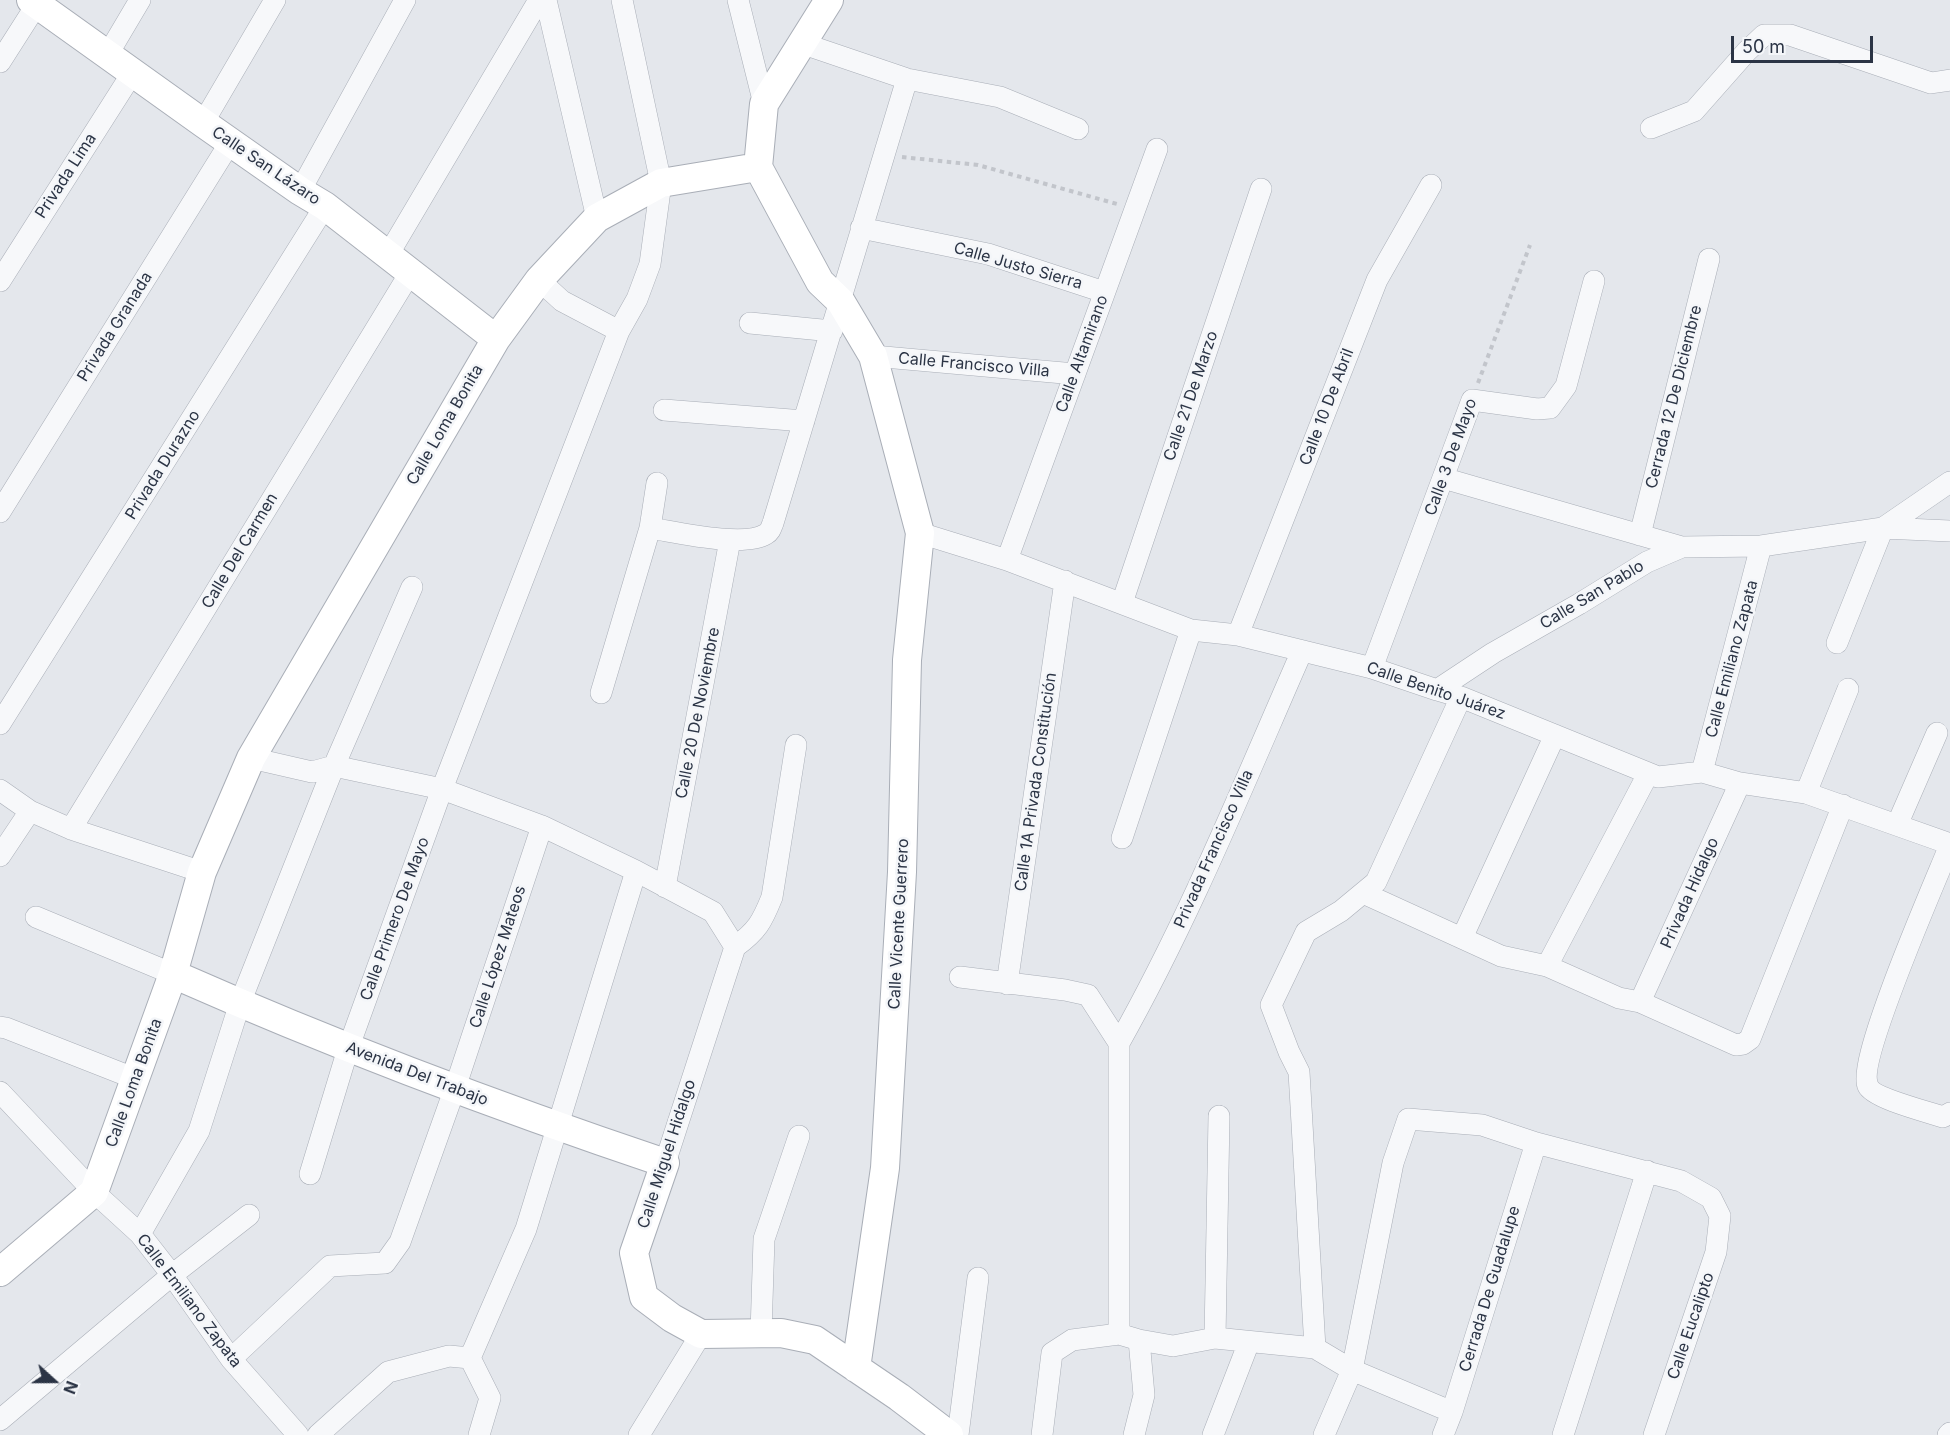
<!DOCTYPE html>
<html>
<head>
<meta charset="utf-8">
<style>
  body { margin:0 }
  #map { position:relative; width:1950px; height:1435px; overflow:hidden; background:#e4e7ec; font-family:Inter,sans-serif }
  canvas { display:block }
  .north { position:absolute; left:24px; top:1351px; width:60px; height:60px; -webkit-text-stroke:4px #f4f6f9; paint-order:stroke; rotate:111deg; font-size:16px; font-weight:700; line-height:24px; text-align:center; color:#2b3445 }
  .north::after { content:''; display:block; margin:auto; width:21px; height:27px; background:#2b3445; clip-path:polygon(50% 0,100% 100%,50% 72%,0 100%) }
  .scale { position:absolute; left:1731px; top:36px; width:142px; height:27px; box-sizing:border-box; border:3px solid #2b3445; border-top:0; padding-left:8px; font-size:18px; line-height:21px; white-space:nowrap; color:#2b3445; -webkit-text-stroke:4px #f4f6f9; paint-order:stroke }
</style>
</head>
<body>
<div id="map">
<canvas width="1950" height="1435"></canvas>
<div class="north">N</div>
<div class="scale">50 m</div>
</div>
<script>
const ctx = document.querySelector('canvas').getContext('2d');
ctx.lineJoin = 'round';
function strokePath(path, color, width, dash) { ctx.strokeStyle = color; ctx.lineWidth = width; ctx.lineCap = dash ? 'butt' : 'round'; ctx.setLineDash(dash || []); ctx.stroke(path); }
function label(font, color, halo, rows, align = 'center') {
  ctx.font = font + ' Inter,sans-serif'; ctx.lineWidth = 5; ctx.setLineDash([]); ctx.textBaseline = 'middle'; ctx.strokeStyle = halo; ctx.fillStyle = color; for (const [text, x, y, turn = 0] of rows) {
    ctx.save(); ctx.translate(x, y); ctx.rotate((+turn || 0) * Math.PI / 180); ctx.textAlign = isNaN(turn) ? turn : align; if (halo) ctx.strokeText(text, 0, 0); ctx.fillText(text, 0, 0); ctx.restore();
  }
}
const path = new Path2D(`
  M902,157L978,165L1117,204
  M1478,383L1530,245`);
const street = new Path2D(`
  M546,0L597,218
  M738,0L764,104
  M801,43L907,79L1000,97L1078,129
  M108,54L140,0
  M0,62L37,4
  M203,123L275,0
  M1651,128L1694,111L1747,51L1764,35H1790L1931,83L1950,80
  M300,191L405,0
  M861,228L988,254L1104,292
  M388,255L539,0
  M539,280L562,301L619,331
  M0,281L133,72
  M750,323L832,331
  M873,356L1075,374
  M664,410L804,421
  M1443,478L1682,547
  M0,512L231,141
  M650,528C676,532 744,548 766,534C770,532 771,528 773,523L907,79
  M920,533L1007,560L1191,630L1238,635L1372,668L1437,690L1461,697L1658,777L1702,772L1740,783L1806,793L1950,844
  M1640,535L1709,259
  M1007,560L1157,149
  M1122,603L1261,189
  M1238,635L1377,280L1431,185
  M1837,643L1883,528L1950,482
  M1372,668L1472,400L1537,409L1550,408L1566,386L1594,281
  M1437,690L1493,653L1579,604L1647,562L1682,547L1761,546L1883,528L1950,531
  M601,693L650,528L657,483
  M0,724L325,206
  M251,758L312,772L334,766L442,789L542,826L636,871L713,912L735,947
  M1702,772L1761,546
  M0,790L30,811L71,829L202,872
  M1806,793L1848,689
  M1897,825L1937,733
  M71,829L410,273
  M1122,838L1191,630
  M1950,845C1936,880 1856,1061 1868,1086C1873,1098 1928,1112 1943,1117L1950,1113
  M0,856L30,811
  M665,887L730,540
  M1363,893L1501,956L1547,966L1619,998L1640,1002L1736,1045L1743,1044L1750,1039L1843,805
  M36,917L173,974
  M1462,938L1555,735
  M735,947C757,931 762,922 772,897L796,745
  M1547,966L1648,774
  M960,977L1065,990L1088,995L1119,1043V1334L1139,1340L1173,1346L1215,1338L1315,1348L1352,1370L1452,1412
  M1007,984L1065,581
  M1640,1002L1740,783
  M0,1027L6,1028L136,1079
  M1119,1043C1190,917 1244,783 1302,651
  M0,1092L94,1192L140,1234L172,1275L231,1359L298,1435
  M665,1163L735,947
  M310,1174L348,1049L442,789L619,331L637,299L650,264L661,183L622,0
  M140,1234L199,1131L240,1003L334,766L412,587
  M761,1333L764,1239L799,1136
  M1215,1338L1219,1116
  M1315,1348L1299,1072L1289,1052L1271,1005L1306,932L1341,911L1376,882L1461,697
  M231,1359L330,1266L385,1263L400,1242L455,1088L542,826
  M0,1420L172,1275L249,1215
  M318,1435L388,1372L449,1356L470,1358
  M479,1435L490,1398L470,1358L526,1229L636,871
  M639,1435L701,1334
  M958,1435L978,1278
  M1042,1435L1052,1353L1072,1340L1119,1334
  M1134,1435L1144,1395L1139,1340
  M1213,1435L1249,1342
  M1324,1435L1352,1370L1393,1163L1408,1119L1482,1125L1536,1143L1681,1181L1711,1198L1720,1216L1716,1252L1654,1435
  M1443,1435L1452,1412L1536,1143
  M1563,1435L1647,1171
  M1948,1435L1950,1433`);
const secondary = new Path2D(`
  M31,0L203,123L300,191L325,206L496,339
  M758,167L820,282L841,302L873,356L920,533L907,660L902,872L885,1168L856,1368
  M758,167L764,104L829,0
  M173,974C334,1045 498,1107 665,1163L634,1253L644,1297L672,1318L701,1334L781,1333L815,1340L899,1397L949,1435
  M0,1272L94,1192L173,974L202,872L251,758L496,339L539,280L597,218L661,183L758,167`);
const streetNames = [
  ["Calle San Lázaro",266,166,34],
  ["Privada Lima",66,176,-57],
  ["Calle Justo Sierra",1018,266,16],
  ["Privada Granada",115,327,-58],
  ["Calle Altamirano",1082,354,-70],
  ["Calle Francisco Villa",974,365,5],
  ["Calle 21 De Marzo",1191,396,-71],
  ["Cerrada 12 De Diciembre",1674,397,-76],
  ["Calle 10 De Abril",1327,407,-69],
  ["Calle Loma Bonita",445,425,-60],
  ["Calle 3 De Mayo",1451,457,-70],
  ["Privada Durazno",163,465,-58],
  ["Calle Del Carmen",240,551,-59],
  ["Calle San Pablo",1592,595,-31],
  ["Calle Emiliano Zapata",1732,659,-75],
  ["Calle Benito Juárez",1436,691,19],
  ["Calle 20 De Noviembre",698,713,-79],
  ["Calle 1A Privada Constitución",1036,782,-82],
  ["Privada Francisco Villa",1214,849,-66],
  ["Privada Hidalgo",1690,893,-66],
  ["Calle Primero De Mayo",395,919,-70],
  ["Calle Vicente Guerrero",899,924,-87],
  ["Calle López Mateos",498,957,-72],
  ["Avenida Del Trabajo",417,1074,21],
  ["Calle Loma Bonita",134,1083,-70],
  ["Calle Miguel Hidalgo",667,1154,-72],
  ["Cerrada De Guadalupe",1490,1289,-73],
  ["Calle Emiliano Zapata",189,1301,53],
  ["Calle Eucalipto",1691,1326,-71]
];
strokePath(street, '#a9aeb7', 22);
strokePath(secondary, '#a9aeb7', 30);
strokePath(path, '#c2c5cb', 4, [4.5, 4.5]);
strokePath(street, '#f7f8fa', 21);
strokePath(secondary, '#fff', 28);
label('16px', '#2b3445', '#f4f6f9', streetNames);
</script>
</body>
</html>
